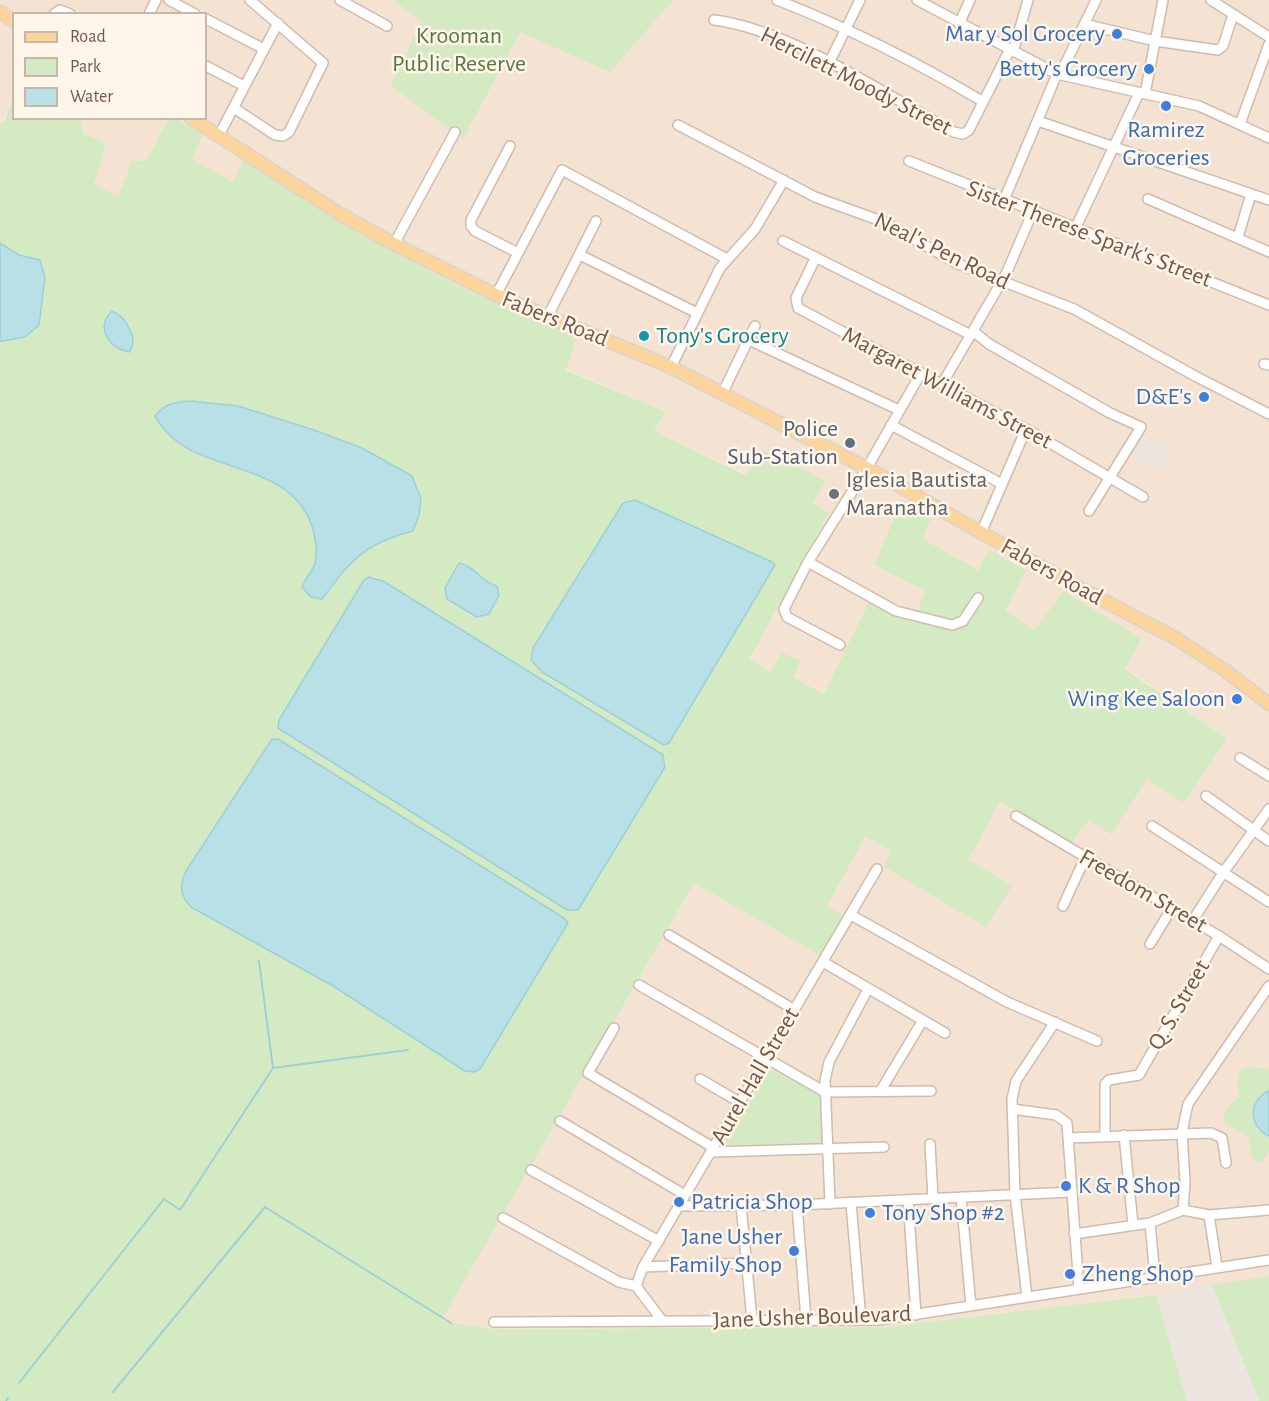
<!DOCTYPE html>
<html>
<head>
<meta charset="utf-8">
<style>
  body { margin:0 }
  #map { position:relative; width:1269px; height:1401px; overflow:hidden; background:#fcf2e3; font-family:"Alegreya Sans",sans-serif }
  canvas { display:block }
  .legend { position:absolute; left:12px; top:12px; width:195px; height:108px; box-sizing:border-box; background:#fff6e9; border:2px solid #c7b6a9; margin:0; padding:8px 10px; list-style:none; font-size:18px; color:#745749 }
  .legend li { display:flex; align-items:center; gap:12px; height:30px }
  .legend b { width:30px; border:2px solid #c7b6a9 }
</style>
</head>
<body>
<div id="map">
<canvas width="1269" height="1401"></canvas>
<ul class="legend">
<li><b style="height:8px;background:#fbd59b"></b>Road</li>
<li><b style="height:16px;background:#d3eac2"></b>Park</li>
<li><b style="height:16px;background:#b8e0e6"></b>Water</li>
</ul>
</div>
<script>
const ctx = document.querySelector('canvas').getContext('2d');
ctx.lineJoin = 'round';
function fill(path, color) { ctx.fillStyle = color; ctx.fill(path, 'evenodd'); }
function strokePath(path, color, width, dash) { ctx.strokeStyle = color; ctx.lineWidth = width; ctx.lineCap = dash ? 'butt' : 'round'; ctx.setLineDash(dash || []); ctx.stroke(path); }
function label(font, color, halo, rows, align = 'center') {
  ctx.font = font + ' "Alegreya Sans",sans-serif'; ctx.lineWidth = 5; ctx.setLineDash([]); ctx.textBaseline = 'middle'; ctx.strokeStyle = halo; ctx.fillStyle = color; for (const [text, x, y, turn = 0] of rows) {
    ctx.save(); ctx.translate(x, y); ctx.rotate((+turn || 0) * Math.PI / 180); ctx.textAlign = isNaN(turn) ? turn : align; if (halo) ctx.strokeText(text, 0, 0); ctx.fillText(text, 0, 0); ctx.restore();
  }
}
const residential = new Path2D(`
  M0,0H1269V1276L1156,1295L884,1327L495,1329L440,1321L694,883L821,956L827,906L864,837L891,852L883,866L967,860L1000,802L1072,842L1089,819L1147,778L1184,803L1227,738L1125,668L1142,638L1063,591L1036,630L1004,611L1026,571L980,570L923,539L932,516L902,501L874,565L925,591L913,624L869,602L825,694L792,677L800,661L781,652L770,672L750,660L829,513L666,437L654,430L665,412L566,369L577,336L473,293L391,251L246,156L233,182L191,159L203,133L178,119L206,118V14H14L13,98L3,122L0,123Z
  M81,119H168L146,161L132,162L118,198L93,184L106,145L83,133Z`);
const industrial = new Path2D(`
  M1143,436L1172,450L1161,470L1132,457Z
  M1212,1285L1259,1401H1187L1156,1295Z`);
const green = new Path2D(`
  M393,0H673L610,72L520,32L463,139L391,86L422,21Z
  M13,98L14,118L81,119L83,133L106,144L94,184L118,197L132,161H146L168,119H178L203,133L192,159L233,182L245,156L391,251L473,293L577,336L566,370L666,412L654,430L666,437L746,475L763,450L825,481L813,503L829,513L750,659L770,672L781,652L801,661L793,677L824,694L869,602L913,623L925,591L874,565L902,500L932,516L923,539L979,570L988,549L1026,571L1005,611L1035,630L1063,591L1142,638L1125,669L1227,738L1184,803L1147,779L1111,834L1089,820L1072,842L1000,802L968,860L1012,886L986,927L883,866L891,852L865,837L827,906L844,915L821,956L694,883L441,1321L495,1329L884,1327L1156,1295L1187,1401H0V341H3L40,260L19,255L0,243V123L4,122ZM191,401L238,406L314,430L413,531C365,543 351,560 322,599L311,597L302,586C305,578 313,571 315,563C324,519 292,487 253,473C242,469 229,467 218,462C203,454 175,422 161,408L172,403ZM460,563L465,564L487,583L460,606L447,599L445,588ZM376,577L656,750L666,763L578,910L361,585L363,580ZM272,739H278L568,923L480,1069L474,1072L333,986L191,907C181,896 179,884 186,871Z
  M1248,1067L1269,1069V1091L1265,1093L1256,1129L1269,1136V1151L1262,1163H1256L1251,1156L1249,1137C1225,1125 1211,1116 1240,1097L1237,1085L1240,1070Z
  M768,1068L821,1095L822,1143L723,1145Z
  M1269,1276V1401H1259L1212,1285Z`);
const water = new Path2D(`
  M0,243L19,255L40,260L45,278L39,325L25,337L3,341H0Z
  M112,311C125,316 140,339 129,352C109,348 95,328 112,311Z
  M191,401L238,406L314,430L362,448L412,476L421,499L419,515L413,531C365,543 351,560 322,599L311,597L302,587C305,578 313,571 315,563C318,550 316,539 312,526C287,454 188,479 155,416C165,403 176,402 191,401Z
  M635,500L772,562L775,565L669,743L664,745L542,672L531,660L533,648L623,503Z
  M459,563C475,566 481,582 497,586L499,595L489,614L477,617L447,599L445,588Z
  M369,577L383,581L663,755L665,767L578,910H567L278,728L279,720L364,580Z
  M272,739H278L564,918L568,923L480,1069L474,1072L465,1071L333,986L191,907C180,895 179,886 186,871Z
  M1269,1091V1136C1248,1127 1248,1100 1269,1091Z`);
const stream = new Path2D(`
  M273,1068L408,1050
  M19,1383L164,1199L180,1210L273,1068L259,961
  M113,1392L265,1207L451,1323
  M6,1401L8,1398`);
const minor = new Path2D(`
  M169,0L195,14
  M340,0L387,26
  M777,0C849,28 916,62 982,101
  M917,0L1057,74L1199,106L1269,138
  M1211,0L1269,37
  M54,14L60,10L70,14
  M149,14L156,0
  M206,19L264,49
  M714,20C789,29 886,95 954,132L963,134L969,130L1009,51
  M959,24L970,0
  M1084,24L1155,41L1218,50L1223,46L1233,15
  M1013,52L1028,0
  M829,63L860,0
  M206,66L244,86
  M1060,75L1096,0
  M1145,94L1163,0
  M234,108L275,135L283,136L289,132L323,63L250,0
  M1038,121L1269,200
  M1240,124L1269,44
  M678,125L815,197L884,222L958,264L1074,309L1195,376L1269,414
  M219,135L278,23
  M510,146L471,220V226L475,231L518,253
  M909,161L1269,305
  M1148,199L1269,252
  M1004,200L1057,74
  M1076,227L1139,93
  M1238,237L1251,194
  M783,241L971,335
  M394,244L455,132
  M580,255L697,313
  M816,257L796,298L798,308L1026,429L1143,497
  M496,295L562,170L727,259
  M548,316L596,221
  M973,331L989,344L1110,413L1141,427L1089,511
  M749,340L899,410
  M1264,364L1269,365
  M671,367L720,268L755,229L784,180
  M942,384L1006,274L1034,209
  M722,394L755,326
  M891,425L1002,484
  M981,533L1026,429
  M808,562L896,611L952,625L963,621L978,598
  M840,645L787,617L784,609L808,562L867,468L921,373
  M1240,758L1269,776
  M1206,796L1269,841
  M1016,816L1219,936L1269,969
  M1152,826L1269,902
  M1063,906L1085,858
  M851,915L1007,1002L1097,1041
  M1193,920L1223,873L1269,809
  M669,935L793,1009
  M1150,944L1172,908
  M823,962L945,1033
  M639,985L825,1092L931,1091
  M614,1028L588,1073L714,1148
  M700,1079L741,1103
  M881,1090L923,1020
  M1012,1109L1056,1115L1067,1123L1079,1289
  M560,1121L685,1195
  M1124,1135L1133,1225
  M1105,1136V1084L1109,1080L1139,1075L1219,936
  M1069,1138L1211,1133L1222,1138L1226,1163
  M930,1144L933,1198
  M711,1152L884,1147
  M531,1170L659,1241
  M961,1197L971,1306
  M908,1200L916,1315
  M851,1203L861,1320
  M830,1204L825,1080L829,1062L868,989
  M741,1205L752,1320
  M797,1205L806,1320
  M680,1206L797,1205L1071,1192
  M1183,1210L1185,1182L1182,1132L1188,1104L1269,986
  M1209,1215L1217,1267
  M503,1218L619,1282L636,1286
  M1150,1223L1155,1277
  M1074,1234L1150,1223L1183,1210L1209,1215L1269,1210
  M643,1267L746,1263
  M636,1286L643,1267L877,869
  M636,1286L661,1319
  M1027,1297L1015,1194L1012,1099L1016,1081L1055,1022
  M494,1322L879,1320L1269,1260`);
const major = new Path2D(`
  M0,12L14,21
  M191,118L340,214L394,244L496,295L671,367L878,474L1074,585L1177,639L1226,671L1269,704`);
const markers = [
  [1117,34,6,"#3f7fe0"],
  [1149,69,6,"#3f7fe0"],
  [1166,106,6,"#3f7fe0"],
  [644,336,6,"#0f9aa8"],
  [1204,397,6,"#3f7fe0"],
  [850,443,6,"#5c6f8a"],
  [834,494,6,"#6b7280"],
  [1237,699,6,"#3f7fe0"],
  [1066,1186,6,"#3f7fe0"],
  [679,1202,6,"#3f7fe0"],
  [870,1213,6,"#3f7fe0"],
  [794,1251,6,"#3f7fe0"],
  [1070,1274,6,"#3f7fe0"]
];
const shopNames = [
  ["Mar y Sol Grocery",1105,34],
  ["Betty's Grocery",1137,69],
  ["Ramirez",1166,130,"center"],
  ["Groceries",1166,158,"center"],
  ["D&E's",1192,397],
  ["Wing Kee Saloon",1225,699],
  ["K & R Shop",1078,1186,"left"],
  ["Patricia Shop",691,1202,"left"],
  ["Tony Shop #2",882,1213,"left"],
  ["Jane Usher",782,1237],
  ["Family Shop",782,1265],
  ["Zheng Shop",1082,1274,"left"]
];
const parkNames = [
  ["Krooman",459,36],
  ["Public Reserve",459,64]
];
const streetNames = [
  ["Hercilett Moody Street",856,81,27],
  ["Sister Therese Spark's Street",1089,234,21],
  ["Neal's Pen Road",942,251,26],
  ["Fabers Road",555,319,22],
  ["Margaret Williams Street",947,388,28],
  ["Fabers Road",1052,572,29],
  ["Freedom Street",1143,891,30],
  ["Q. S. Street",1179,1005,-60],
  ["Aurel Hall Street",755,1076,-60],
  ["Jane Usher Boulevard",812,1317,-2]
];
const cultureNames = [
  ["Tony's Grocery",656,336]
];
const serviceNames = [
  ["Police",838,429],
  ["Sub-Station",838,457]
];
const worshipNames = [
  ["Iglesia Bautista",846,480],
  ["Maranatha",846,508]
];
fill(residential, '#f4e3d2');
fill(industrial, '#ece4de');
fill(green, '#d3eac2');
fill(water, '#b8e0e6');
strokePath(water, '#9ed0d8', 1.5);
strokePath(stream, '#9ed0d8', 2);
strokePath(minor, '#d0bbad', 12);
strokePath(major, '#dbd3d0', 15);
strokePath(minor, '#fff', 9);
strokePath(major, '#fbd59b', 12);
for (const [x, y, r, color] of markers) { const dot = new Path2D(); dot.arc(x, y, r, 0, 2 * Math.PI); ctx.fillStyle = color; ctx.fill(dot); strokePath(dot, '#fff6e9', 2); }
label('24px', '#366cbe', '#fff6e9', shopNames, 'right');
label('24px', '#547a41', '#fff6e9', parkNames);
label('24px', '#745749', '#fff6e9', streetNames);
label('24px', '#0d838f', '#fff6e9', cultureNames, 'left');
label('24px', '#4e5e75', '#fff6e9', serviceNames, 'right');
label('24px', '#5b616d', '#fff6e9', worshipNames, 'left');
</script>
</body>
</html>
